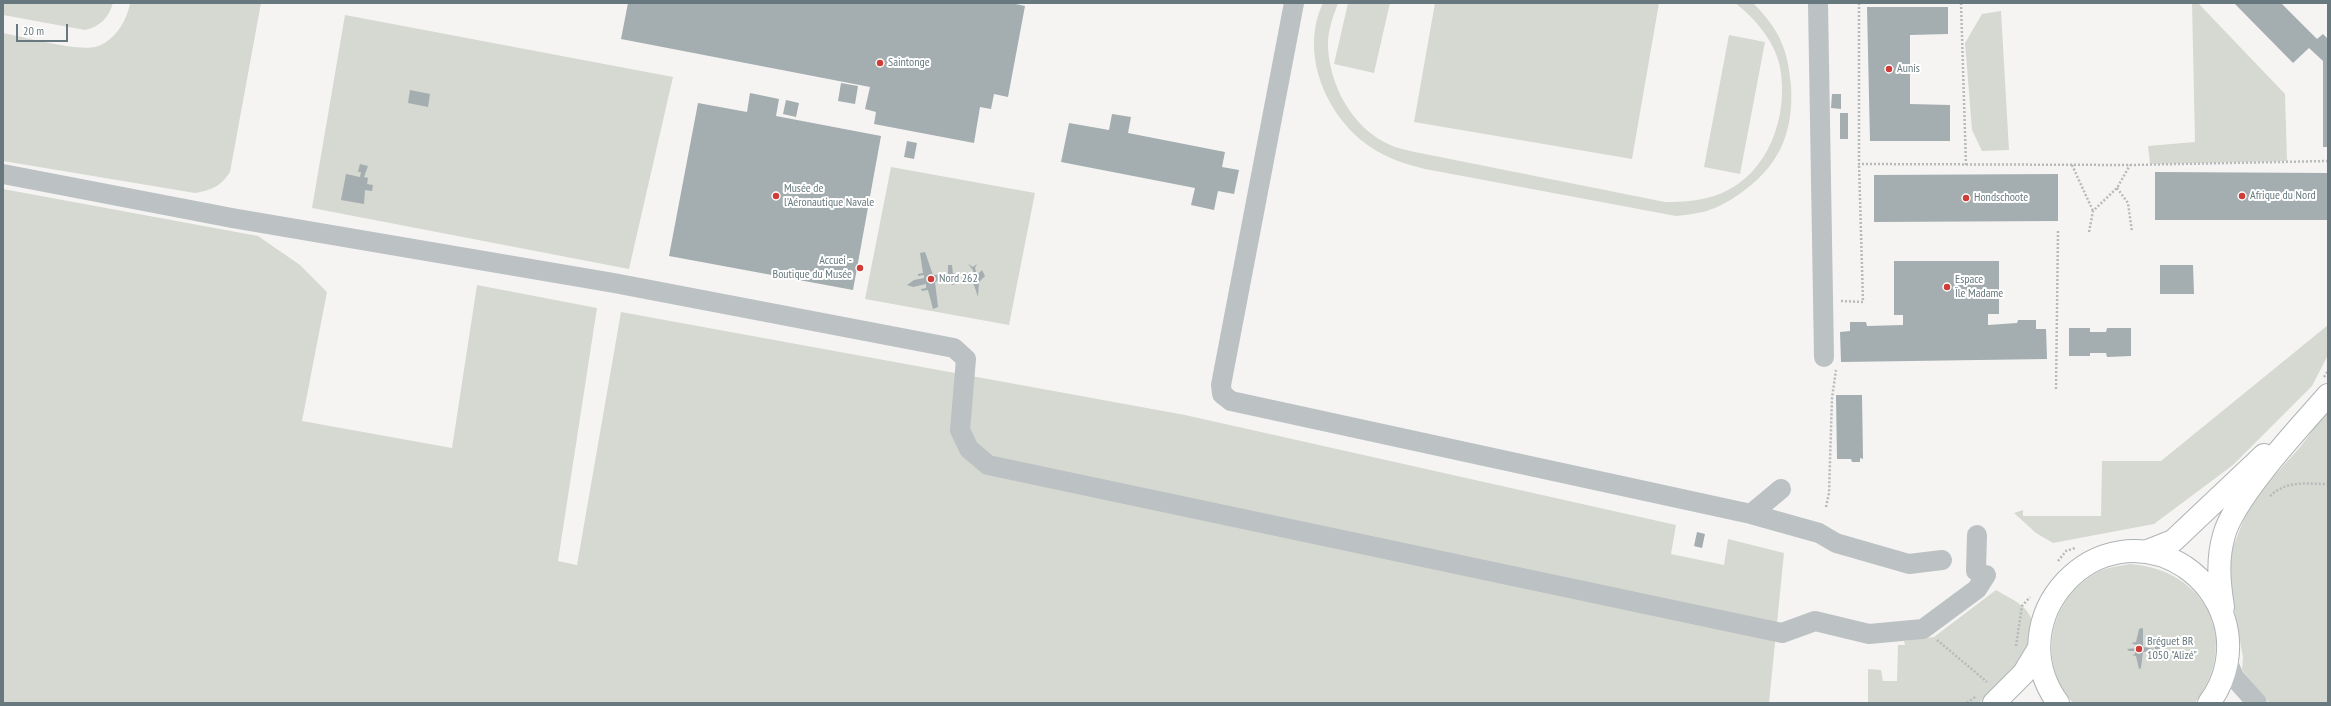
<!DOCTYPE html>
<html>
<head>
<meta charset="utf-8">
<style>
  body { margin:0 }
  #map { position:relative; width:2331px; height:706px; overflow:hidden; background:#f5f4f2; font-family:"PT Sans Narrow",sans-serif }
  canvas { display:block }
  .frame { position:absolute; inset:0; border:4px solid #67797f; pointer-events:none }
  .scale { position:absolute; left:16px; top:24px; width:52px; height:18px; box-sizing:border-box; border:2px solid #67797f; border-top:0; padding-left:5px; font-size:12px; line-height:14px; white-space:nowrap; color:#67797f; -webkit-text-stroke:3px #fff; paint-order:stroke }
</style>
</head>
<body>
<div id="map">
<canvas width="2331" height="706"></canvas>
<div class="frame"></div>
<div class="scale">20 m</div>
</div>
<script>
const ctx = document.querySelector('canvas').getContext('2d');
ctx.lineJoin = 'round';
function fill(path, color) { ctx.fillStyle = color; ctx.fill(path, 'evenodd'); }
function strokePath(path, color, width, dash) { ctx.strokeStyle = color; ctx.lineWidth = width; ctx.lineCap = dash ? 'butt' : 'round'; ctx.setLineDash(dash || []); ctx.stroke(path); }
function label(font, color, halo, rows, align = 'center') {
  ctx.font = font + ' "PT Sans Narrow",sans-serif'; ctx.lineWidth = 4; ctx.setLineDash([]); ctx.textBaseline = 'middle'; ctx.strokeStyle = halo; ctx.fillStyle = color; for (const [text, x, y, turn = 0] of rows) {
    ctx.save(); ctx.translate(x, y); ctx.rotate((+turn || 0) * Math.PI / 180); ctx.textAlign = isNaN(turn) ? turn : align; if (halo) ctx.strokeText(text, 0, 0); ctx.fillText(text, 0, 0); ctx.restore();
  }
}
const green = new Path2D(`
  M3,3H113C109,17 100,27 85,30L3,15Z
  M130,3H261L230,172C221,186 212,190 195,193L3,161V33C25,37 75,51 95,47C114,42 127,21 130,3Z
  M1323,3H1338C1333,17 1327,32 1328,47C1330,86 1352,127 1388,144C1396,148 1406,150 1415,152L1665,202C1684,202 1703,201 1722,193C1769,173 1789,115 1780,67C1775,42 1755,18 1735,3H1753C1779,29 1788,49 1791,86C1794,134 1778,168 1738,195C1728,202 1715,209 1703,212C1694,214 1685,215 1676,216L1425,169C1405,164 1386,158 1369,146C1326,116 1299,53 1323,3Z
  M1348,3H1390L1374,73L1334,64Z
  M1435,3H1659L1632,159L1414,122Z
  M2192,3H2198L2285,94L2287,161L2150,164L2148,146L2195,142Z
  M2001,11L2009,150L1982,151L1972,130L1965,43L1982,14Z
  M345,15L673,77L629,269L312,208Z
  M1729,35L1765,42L1740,174L1704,167Z
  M891,167L1035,193L1009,325L865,299Z
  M3,189L258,236L300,265L327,292L302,421L452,448L477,285L597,308L558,561L577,565L621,312L1185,415L1676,525L1671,554L1724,565L1728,539L1784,553L1769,703H3Z
  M2328,325V355L2312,386L2233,465L2154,524L2053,543L2036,533L2014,513L2023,510V516H2101L2102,461H2161Z
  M2328,409V703H2269L2242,670L2243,657L2226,565L2247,511L2257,495L2301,446Z
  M2130,564C2206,569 2242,642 2195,703H2073C2036,662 2049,598 2098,572C2108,567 2119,566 2130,564Z
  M1996,590C2007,597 2024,603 2030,616C2047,648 2000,685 1979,703H1868V669L1881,670L1883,681H1897L1898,645H1905L1904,641L1934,637Z`);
const building = new Path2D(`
  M628,3H1011L1025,6L1008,97L994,94L991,109L980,107L974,143L874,124L876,112L865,109L870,87L621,39Z
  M2234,3H2281L2317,39L2323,34L2328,39V147H2323V61L2309,48L2293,63Z
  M1867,7H1948V34L1910,35V104L1950,105V141H1870Z
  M841,83L858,86L855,104L838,101Z
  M410,90L430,94L428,107L408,103Z
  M750,93L779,99L776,116L881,136L853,290L669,256L698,103L747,112Z
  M1832,94H1841V109L1831,108Z
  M786,100L799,103L796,117L783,114Z
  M1840,113H1848V139H1840Z
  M1112,114L1131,117L1128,133L1225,152L1222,167L1239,170L1234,194L1218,191L1214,210L1191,205L1195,188L1061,162L1069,123L1109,130Z
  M907,141L917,143L914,159L904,157Z
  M360,164L368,166L364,177L368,178L367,184L373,185L372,191L365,190L364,204L341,200L346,174L360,177L361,172H358Z
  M2155,172L2328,173V220H2155Z
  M2058,174V221L1874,222V175Z
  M925,252L933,275L948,274V265H952L953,274L955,273L953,276L956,284L952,285L948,278L935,282L938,307L933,309L928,290L922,291L921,289L926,288V284L913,287L907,285L914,280L924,278V275L918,276V274L923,273L920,253Z
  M1894,261H1999V314H1988V325L2017,323L2018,320H2036V329H2046L2047,359L1841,362L1840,332L1850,331V322H1866L1867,326L1903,325V315H1894Z
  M968,264L973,267L977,264L975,268L977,275L982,270L985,276L979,282L978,297L974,285L965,278L964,272L973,276V270Z
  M2160,265H2193L2194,294H2160Z
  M2069,328H2090V332H2106L2107,328H2131V356L2107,357L2106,353H2090V356H2069Z
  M1836,395H1862L1863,459L1860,458V462H1852L1851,459H1837Z
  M1697,532L1705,534L1702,548L1694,546Z
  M2142,628L2143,629V647L2155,649V644L2159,643L2160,650L2156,657L2154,651L2143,652L2141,668L2139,669L2136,656L2132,655L2135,654V651H2129L2127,649L2136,648V645L2131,643L2136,642L2139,629Z`);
const path = new Path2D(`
  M1859,3V164L2130,165L2328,161
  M1961,3L1966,166
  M2072,165L2093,211
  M2117,188L2128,203L2132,232
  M2089,232L2093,211L2117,188L2130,165
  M1841,301L1863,302L1859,164
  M2324,377L2328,371
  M2056,389L2058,231
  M2270,496C2287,480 2306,484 2328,484
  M1826,507L1829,493L1832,398L1836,370
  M2058,561L2066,551L2075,548
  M1937,640L1987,682
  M2016,646L2022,606L2030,597
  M1967,703L1975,697`);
const minor = new Path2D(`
  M1294,3L1221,385L1222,394L1231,401L1751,514L1819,533L1836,543L1909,564L1942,560
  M1818,3L1824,357
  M3,174L232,218L614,283L954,348L966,359L960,430L969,449L988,465L1782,633L1815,621L1869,634L1923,629L1977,589L1986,575
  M1751,514L1781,489
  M1976,571L1977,535
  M2227,660L2234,677L2257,703`);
const major = new Path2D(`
  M2145,552L2173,541L2264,455
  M2223,607C2219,582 2217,559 2224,535C2235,496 2300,427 2328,395
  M1994,703L2024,673L2039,648
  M2058,703C1997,618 2097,510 2185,567C2204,580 2217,598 2224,619C2233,648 2227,679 2209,703`);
const markers = [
  [880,63,4,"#cf3d38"],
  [1889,69,4,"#cf3d38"],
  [776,196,4,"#cf3d38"],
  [2242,196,4,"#cf3d38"],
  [1966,198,4,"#cf3d38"],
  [860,268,4,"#cf3d38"],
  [931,279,4,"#cf3d38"],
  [1947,287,4,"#cf3d38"],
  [2139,649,4,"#cf3d38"]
];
const poiNames = [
  ["Saintonge",888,63],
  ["Aunis",1897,69],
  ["Musée de",784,189],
  ["l'Aéronautique Navale",784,203],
  ["Afrique du Nord",2250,196],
  ["Hondschoote",1974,198],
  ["Accuei -",852,261,"right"],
  ["Boutique du Musée",852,275,"right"],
  ["Nord 262",939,279],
  ["Espace",1955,280],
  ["Île Madame",1955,294],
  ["Bréguet BR",2147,642],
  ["1050 \"Alizé\"",2147,656]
];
fill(green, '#d6d9d1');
fill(building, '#a4adb0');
strokePath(major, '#aeb3b5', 24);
strokePath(path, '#b6babb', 2.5, [2, 2]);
strokePath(minor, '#bcc1c3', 20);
strokePath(major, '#fff', 22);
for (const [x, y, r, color] of markers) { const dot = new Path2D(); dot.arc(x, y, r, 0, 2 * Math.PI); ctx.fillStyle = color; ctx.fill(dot); strokePath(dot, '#fff', 1.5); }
label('12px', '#67797f', '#fff', poiNames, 'left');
</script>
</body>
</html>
